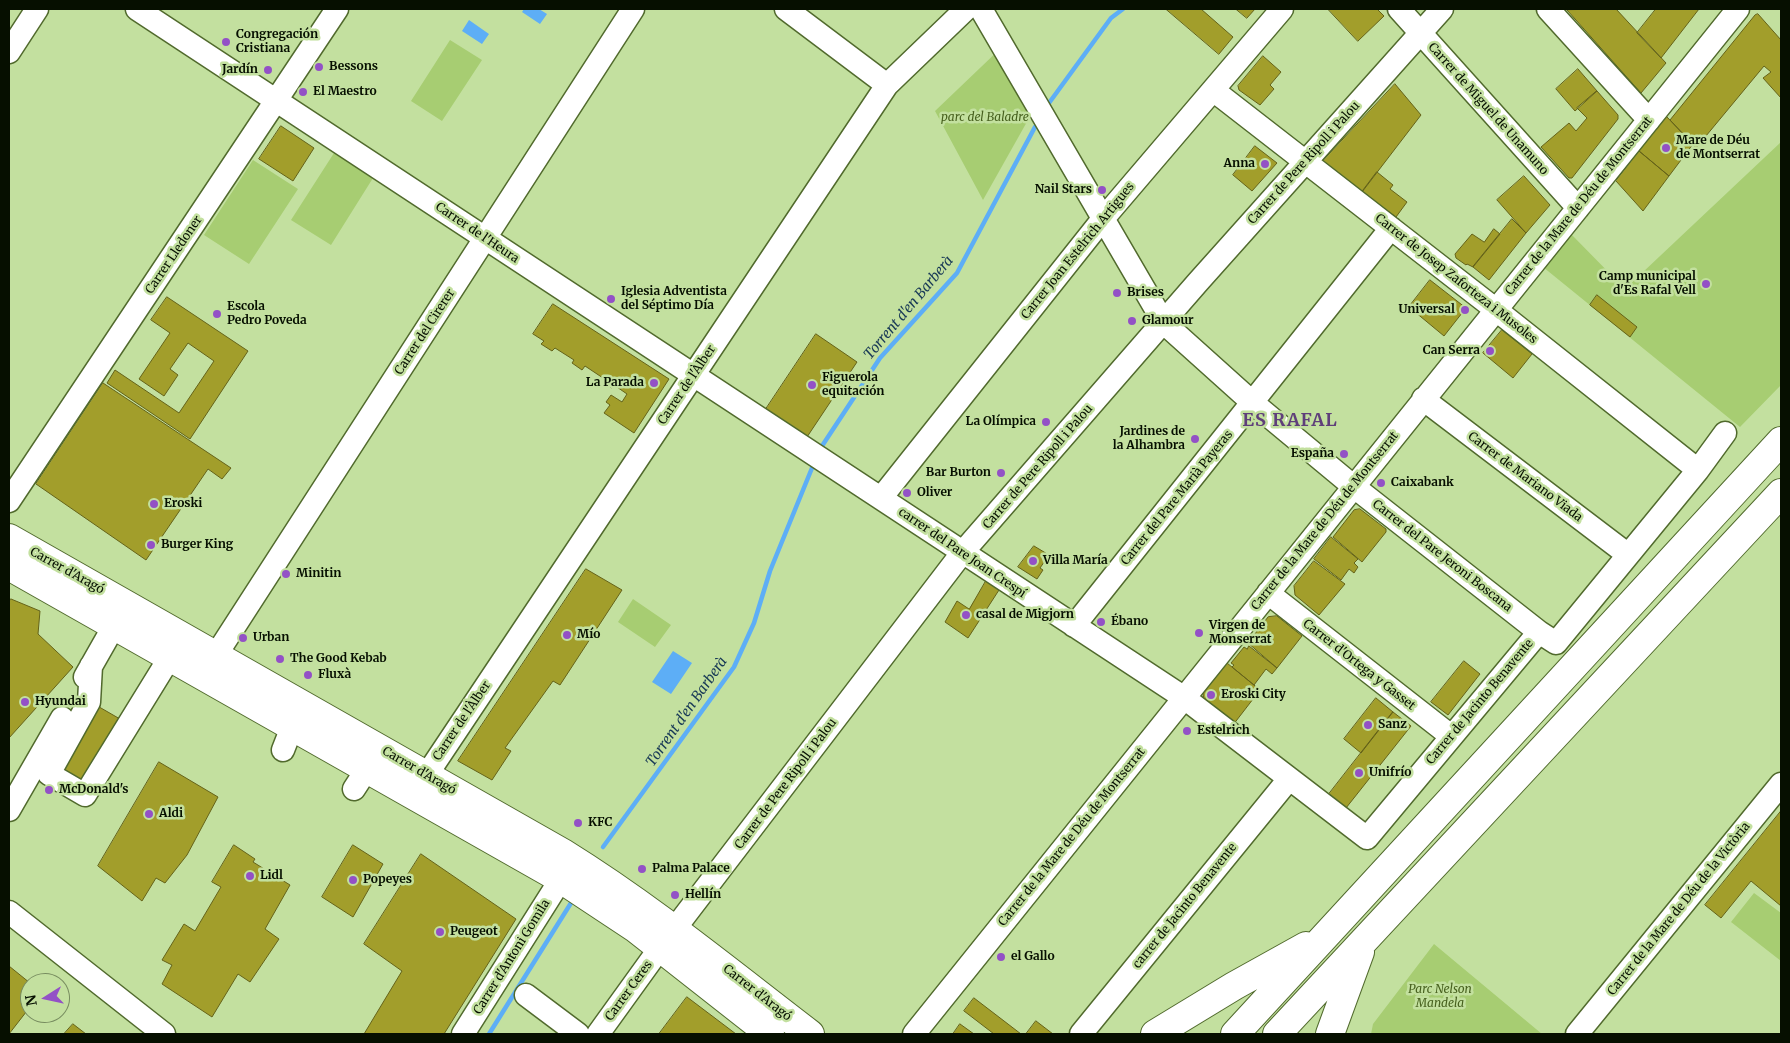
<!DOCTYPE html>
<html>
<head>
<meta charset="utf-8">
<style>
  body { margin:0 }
  #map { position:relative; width:1790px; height:1043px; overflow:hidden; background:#c3e09f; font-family:Merriweather,serif }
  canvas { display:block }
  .frame { position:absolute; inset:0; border:10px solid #060f00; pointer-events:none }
  .north { position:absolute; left:20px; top:973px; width:50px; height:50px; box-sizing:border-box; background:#c3e09f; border:1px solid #778c5f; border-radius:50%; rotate:260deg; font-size:14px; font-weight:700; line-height:20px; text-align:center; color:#060f00 }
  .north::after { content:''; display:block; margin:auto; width:18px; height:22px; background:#9351c6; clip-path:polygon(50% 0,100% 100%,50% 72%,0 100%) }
</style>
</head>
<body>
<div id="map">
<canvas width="1790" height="1043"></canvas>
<div class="frame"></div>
<div class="north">N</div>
</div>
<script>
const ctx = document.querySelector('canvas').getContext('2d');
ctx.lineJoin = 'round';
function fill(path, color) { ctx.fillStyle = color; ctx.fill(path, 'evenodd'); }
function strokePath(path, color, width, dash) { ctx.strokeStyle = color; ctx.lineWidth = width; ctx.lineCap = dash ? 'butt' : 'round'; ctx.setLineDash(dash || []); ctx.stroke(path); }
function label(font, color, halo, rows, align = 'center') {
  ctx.font = font + ' Merriweather,serif'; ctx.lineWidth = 5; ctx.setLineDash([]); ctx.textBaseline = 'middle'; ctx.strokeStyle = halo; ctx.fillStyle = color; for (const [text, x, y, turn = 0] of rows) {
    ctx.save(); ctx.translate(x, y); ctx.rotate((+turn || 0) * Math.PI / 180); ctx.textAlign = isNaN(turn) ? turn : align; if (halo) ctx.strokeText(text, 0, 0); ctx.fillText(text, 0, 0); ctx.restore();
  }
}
const green = new Path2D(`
  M450,40L482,60L442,121L411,101Z
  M1003,46L1038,108L1028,120L983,200L935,111Z
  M1781,142V385L1740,427L1543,267L1570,233L1625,289Z
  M334,153L373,178L331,245L291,220Z
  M253,160L298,189L249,264L204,235Z
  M633,599L671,625L655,647L618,622Z
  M1754,893L1781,913V961L1731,922Z
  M1434,944L1542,1034H1371L1373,1024Z`);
const water = new Path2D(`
  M524,9H539L547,14L540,24L522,12Z
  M469,20L489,34L482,44L462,31Z
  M673,651L692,663L671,694L652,682Z`);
const stream = new Path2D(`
  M1049,103L1111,18L1123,9
  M822,446L880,358L957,273L1035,127
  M603,847L734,667L754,623L770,571L812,468
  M489,1034L571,903`);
const building = new Path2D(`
  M1166,9H1201L1233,37L1219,54Z
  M1236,9H1255L1247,18Z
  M1328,9H1377L1384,16L1358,41Z
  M1616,9L1666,63L1641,93L1567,10Z
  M1656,9H1699L1661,58L1637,33Z
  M1758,14L1781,40V98L1763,78L1771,72L1764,66L1696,148L1670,120L1755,15Z
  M1263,56L1281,72L1270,85L1274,89L1260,105L1239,90L1238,86Z
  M1578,69L1597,91L1575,111L1556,89Z
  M1395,84L1421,115L1362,192L1322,162Z
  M1597,91L1618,115V119L1572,178H1569L1541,147L1569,123L1576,131L1587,118L1577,108Z
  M1666,116L1693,144L1669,176L1639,151Z
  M281,126L314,148L293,181L259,159Z
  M1255,146L1277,163L1252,191L1233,175Z
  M1639,151L1669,176L1643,211L1616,181Z
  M1377,172L1393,185L1390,189L1407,202L1396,217L1362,192Z
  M1524,176L1550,205L1526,233L1497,200Z
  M1512,219L1526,233L1489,280L1473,267Z
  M1494,229L1500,234L1473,267L1467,264L1466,265L1456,258L1455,254L1472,234L1484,242Z
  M1430,280L1466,308L1444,336L1409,307Z
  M1597,295L1637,327L1630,337L1590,305Z
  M167,297L248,351L190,439L107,383L115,370L179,413L214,361L188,343L170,369L178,375L164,396L139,379L170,333L151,320Z
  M553,304L669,379L634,433L604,413L610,405L606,402L611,395L622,402L627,394L614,385L612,388L604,383L606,380L585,366L582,370L572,363L574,360L555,348L552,351L541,344L544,341L533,334Z
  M1502,330L1532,354L1513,378L1483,353Z
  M816,334L857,362L807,437L766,409Z
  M103,383L231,468L222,479L208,469L146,560L36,484Z
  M1360,509L1386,529V532L1362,562L1333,537L1354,510Z
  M1331,537L1358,559L1354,563L1358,567L1354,573L1349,569L1341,580L1314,559Z
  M1034,546L1049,555L1040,568L1043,570L1037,579L1018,567Z
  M1314,561L1345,584L1319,615L1295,595L1294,586Z
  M586,569L622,590L560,685L553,681L505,748L511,751L492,780L458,761Z
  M986,581L999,590L968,638L945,622L957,601L969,609Z
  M11,599L40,611L38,634L73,667L9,738V602Z
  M1277,616L1302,636L1277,668L1248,643L1268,617Z
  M1249,646L1277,668L1272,674L1266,669L1254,685L1232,667L1234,665L1231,663L1244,647L1247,649Z
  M1464,661L1480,674L1448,715L1431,702Z
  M1227,663L1260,690L1233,725L1204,702L1203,693Z
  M1376,698L1393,712L1361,753L1344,739Z
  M94,704L120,719L82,787L56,772Z
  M1393,712L1411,726L1346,808L1329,794Z
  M159,762L218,797L187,855L165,883L156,878L142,901L98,866Z
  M1781,811V906L1751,881L1721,918L1705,905Z
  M234,845L255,859L253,862L290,885L265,929L279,939L250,982L238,974L212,1017L162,984L172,965L162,960L184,924L195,931L221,887L212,882Z
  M353,845L383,864L353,917L322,897Z
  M421,854L516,919L444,1034H364L402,971L364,944Z
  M9,966L30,983V1007L9,1034Z
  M687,997L736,1034H659Z
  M974,998L1021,1034H994L964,1011Z
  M1036,1021L1053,1034H1026Z
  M73,1024L86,1034H64Z
  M960,1024L974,1034H953Z`);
const minor = new Path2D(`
  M137,9L1183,697L1367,838L1539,632L1556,643L1698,470L1725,433
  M786,9L887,85
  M981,9L1164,323L1253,403L1353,486L1539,632
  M1399,9L1578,208
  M1548,9L1649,120
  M9,52L37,9
  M1213,90L1495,309L1698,470
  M1423,399L1627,554
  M881,498L1102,220L1282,9
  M9,501L337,9
  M1268,593L1451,736
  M1074,626L1391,228
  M216,655L633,9
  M91,666L89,702L49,774L85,795L170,657
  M85,677L114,626
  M283,750L292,727
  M426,776L887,85L966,9
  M354,789L367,769
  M9,810L62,718
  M9,912L164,1034
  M526,995L578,1034
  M463,1034L561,879
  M598,1034L660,948L962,553L1198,282L1442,9
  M914,1034L1738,9
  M1081,1034L1289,779
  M1577,1034L1781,784`);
const major = new Path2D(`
  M9,538L563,853C650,907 729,972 810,1034
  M9,566L561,879L635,928L770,1034`);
const highway = new Path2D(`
  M1155,1034L1234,986L1306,946
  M1235,1034L1781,441
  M1277,1034L1781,493
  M1330,1034L1360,952`);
const markers = [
  [226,42,5,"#9351c6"],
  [319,67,5,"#9351c6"],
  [268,70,5,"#9351c6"],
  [303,92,5,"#9351c6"],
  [1666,148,5,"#9351c6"],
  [1265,164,5,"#9351c6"],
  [1102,190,5,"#9351c6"],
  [1706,284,5,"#9351c6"],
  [1117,293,5,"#9351c6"],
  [611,299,5,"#9351c6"],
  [1465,310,5,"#9351c6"],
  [217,314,5,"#9351c6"],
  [1132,321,5,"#9351c6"],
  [1490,351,5,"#9351c6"],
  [654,383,5,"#9351c6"],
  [812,385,5,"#9351c6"],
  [1046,422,5,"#9351c6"],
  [1195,439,5,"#9351c6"],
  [1344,454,5,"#9351c6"],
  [1001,473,5,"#9351c6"],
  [1381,483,5,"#9351c6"],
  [907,493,5,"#9351c6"],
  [154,504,5,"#9351c6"],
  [151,545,5,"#9351c6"],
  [1033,561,5,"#9351c6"],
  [286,574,5,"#9351c6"],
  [966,615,5,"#9351c6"],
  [1101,622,5,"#9351c6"],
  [1199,633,5,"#9351c6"],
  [567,635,5,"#9351c6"],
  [243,638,5,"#9351c6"],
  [280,659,5,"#9351c6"],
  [308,675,5,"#9351c6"],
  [1211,695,5,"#9351c6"],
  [25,702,5,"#9351c6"],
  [1368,725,5,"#9351c6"],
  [1187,731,5,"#9351c6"],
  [1359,773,5,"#9351c6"],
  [49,790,5,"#9351c6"],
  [149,814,5,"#9351c6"],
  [578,823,5,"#9351c6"],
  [642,869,5,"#9351c6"],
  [250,876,5,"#9351c6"],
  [353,880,5,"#9351c6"],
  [675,895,5,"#9351c6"],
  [440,932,5,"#9351c6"],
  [1001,957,5,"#9351c6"]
];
const poiNames = [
  ["Congregación",236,35],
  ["Cristiana",236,49],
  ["Bessons",329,67],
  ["Jardín",258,70,"right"],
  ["El Maestro",313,92],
  ["Mare de Déu",1676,141],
  ["de Montserrat",1676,155],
  ["Anna",1255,164,"right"],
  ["Nail Stars",1092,190,"right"],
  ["Camp municipal",1696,277,"right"],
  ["d'Es Rafal Vell",1696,291,"right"],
  ["Iglesia Adventista",621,292],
  ["del Séptimo Día",621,306],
  ["Brises",1127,293],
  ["Escola",227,307],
  ["Pedro Poveda",227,321],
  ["Universal",1455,310,"right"],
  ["Glamour",1142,321],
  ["Can Serra",1480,351,"right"],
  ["Figuerola",822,378],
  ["equitación",822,392],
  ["La Parada",644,383,"right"],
  ["La Olímpica",1036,422,"right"],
  ["Jardines de",1185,432,"right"],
  ["la Alhambra",1185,446,"right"],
  ["España",1334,454,"right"],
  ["Bar Burton",991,473,"right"],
  ["Caixabank",1391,483],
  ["Oliver",917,493],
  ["Eroski",164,504],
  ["Burger King",161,545],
  ["Villa María",1043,561],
  ["Minitin",296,574],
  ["casal de Migjorn",976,615],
  ["Ébano",1111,622],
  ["Virgen de",1209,626],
  ["Monserrat",1209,640],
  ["Mío",577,635],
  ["Urban",253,638],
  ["The Good Kebab",290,659],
  ["Fluxà",318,675],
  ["Eroski City",1221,695],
  ["Hyundai",35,702],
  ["Sanz",1378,725],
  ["Estelrich",1197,731],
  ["Unifrío",1369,773],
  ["McDonald's",59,790],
  ["Aldi",159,814],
  ["KFC",588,823],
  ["Palma Palace",652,869],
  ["Lidl",260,876],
  ["Popeyes",363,880],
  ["Hellín",685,895],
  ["Peugeot",450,932],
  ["el Gallo",1011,957]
];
const streetNames = [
  ["Carrer de Miguel de Unamuno",1488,109,48],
  ["Carrer de Pere Ripoll i Palou",1304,163,-48],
  ["Carrer de la Mare de Déu de Montserrat",1579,206,-51],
  ["Carrer de l'Heura",477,233,34],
  ["Carrer Joan Estelrich Artigues",1078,251,-51],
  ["Carrer Lledoner",174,255,-56],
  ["Carrer de Josep Zaforteza i Musoles",1456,279,38],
  ["Carrer del Cirerer",425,332,-57],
  ["Carrer de l'Àlber",687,385,-56],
  ["Carrer de Pere Ripoll i Palou",1038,467,-49],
  ["Carrer de Mariano Viada",1525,477,37],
  ["Carrer del Pare Marià Payeras",1177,498,-51],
  ["Carrer de la Mare de Déu de Montserrat",1325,521,-51],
  ["carrer del Pare Joan Crespí",962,553,34],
  ["Carrer del Pare Jeroni Boscana",1442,556,38],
  ["Carrer d'Aragó",67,571,29],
  ["Carrer d'Ortega y Gasset",1359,665,38],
  ["Carrer de Jacinto Benavente",1480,702,-50],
  ["Carrer de l'Àlber",462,721,-56],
  ["Carrer d'Aragó",419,771,30],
  ["Carrer de Pere Ripoll i Palou",786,784,-53],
  ["Carrer de la Mare de Déu de Montserrat",1072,837,-51],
  ["carrer de Jacinto Benavente",1185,906,-51],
  ["Carrer de la Mare de Déu de la Victòria",1679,909,-51],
  ["Carrer d'Antoni Gomila",512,957,-58],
  ["Carrer Ceres",629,991,-54],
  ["Carrer d'Aragó",757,993,38]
];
const parkNames = [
  ["parc del Baladre",985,118],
  ["Parc Nelson",1440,990],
  ["Mandela",1440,1004]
];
const waterNames = [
  ["Torrent d'en Barberà",909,308,-50],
  ["Torrent d'en Barberà",687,712,-55]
];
const districtNames = [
  ["ES RAFAL",1290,421]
];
fill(green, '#a7cd72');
fill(water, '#5daef6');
strokePath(stream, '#5daef6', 4.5);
fill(building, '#a29e2b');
strokePath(building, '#646219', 1);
strokePath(minor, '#516a2d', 25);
strokePath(major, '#516a2d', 30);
strokePath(highway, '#516a2d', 30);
strokePath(minor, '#fff', 22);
strokePath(major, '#fff', 28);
strokePath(highway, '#fff', 28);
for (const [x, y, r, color] of markers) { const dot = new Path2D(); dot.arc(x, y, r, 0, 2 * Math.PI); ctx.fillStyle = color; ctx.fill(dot); strokePath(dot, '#c3e09f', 2); }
label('bold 12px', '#060f00', '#c3e09f', poiNames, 'left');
label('12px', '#060f00', '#c3e09f', streetNames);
label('italic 12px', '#47601e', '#c3e09f', parkNames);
label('italic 14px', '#183956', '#c3e09f', waterNames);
ctx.letterSpacing = '1px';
label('bold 18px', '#5f3f7a', '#c3e09f', districtNames);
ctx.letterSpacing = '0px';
</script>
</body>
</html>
